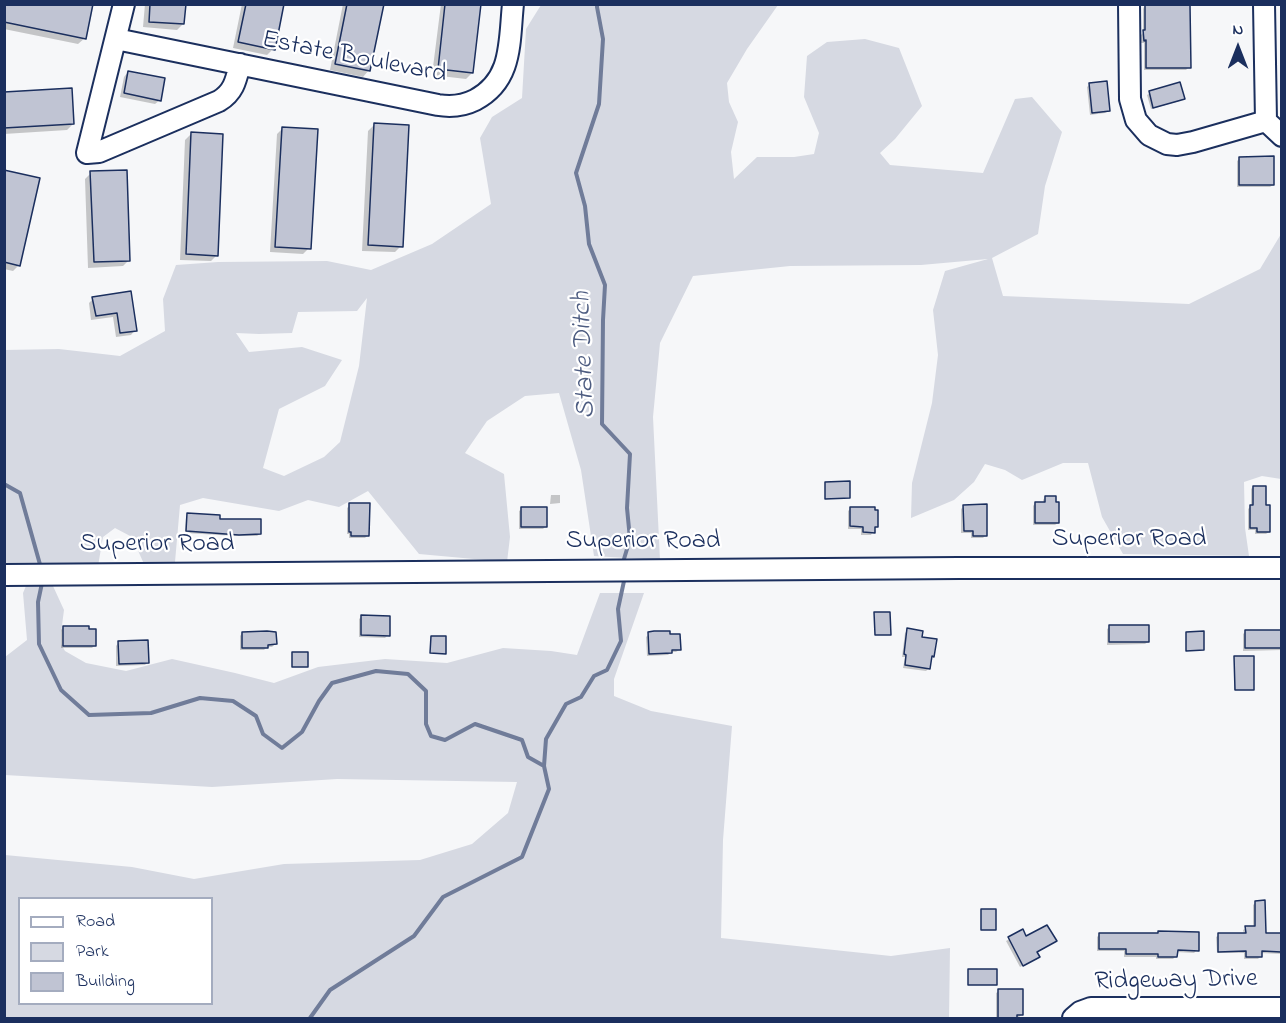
<!DOCTYPE html>
<html>
<head>
<meta charset="utf-8">
<style>
  body { margin:0 }
  #map { position:relative; width:1286px; height:1023px; overflow:hidden; background:#f6f7f9; font-family:"Indie Flower",sans-serif }
  canvas { display:block }
  .frame { position:absolute; inset:0; border:6px solid #1b2f5e; pointer-events:none }
  .legend { position:absolute; left:18px; top:897px; width:195px; height:108px; box-sizing:border-box; background:#fff; border:2px solid #a4acbf; margin:0; padding:8px 10px; list-style:none; font-size:18px; color:#1b2f5e }
  .legend li { display:flex; align-items:center; gap:12px; height:30px }
  .legend b { width:30px; border:2px solid #a4acbf }
  .north { position:absolute; left:1208px; top:18px; width:60px; height:60px; -webkit-text-stroke:4px #fff; paint-order:stroke; rotate:0deg; font-size:16px; font-weight:700; line-height:24px; text-align:center; color:#1b2f5e }
  .north::after { content:''; display:block; margin:auto; width:21px; height:27px; background:#1b2f5e; clip-path:polygon(50% 0,100% 100%,50% 72%,0 100%) }
</style>
</head>
<body>
<div id="map">
<canvas width="1286" height="1023"></canvas>
<div class="frame"></div>
<ul class="legend">
<li><b style="height:8px;background:#fff"></b>Road</li>
<li><b style="height:16px;background:#d6d9e2"></b>Park</li>
<li><b style="height:16px;background:#c0c4d3"></b>Building</li>
</ul>
<div class="north">N</div>
</div>
<script>
const ctx = document.querySelector('canvas').getContext('2d');
ctx.lineJoin = 'round';
function fill(path, color) { ctx.fillStyle = color; ctx.fill(path, 'evenodd'); }
function strokePath(path, color, width, dash) { ctx.strokeStyle = color; ctx.lineWidth = width; ctx.lineCap = dash ? 'butt' : 'round'; ctx.setLineDash(dash || []); ctx.stroke(path); }
function label(font, color, halo, rows, align = 'center') {
  ctx.font = font + ' "Indie Flower",sans-serif'; ctx.lineWidth = 4.5; ctx.setLineDash([]); ctx.textBaseline = 'middle'; ctx.strokeStyle = halo; ctx.fillStyle = color; for (const [text, x, y, turn = 0] of rows) {
    ctx.save(); ctx.translate(x, y); ctx.rotate((+turn || 0) * Math.PI / 180); ctx.textAlign = isNaN(turn) ? turn : align; if (halo) ctx.strokeText(text, 0, 0); ctx.fillText(text, 0, 0); ctx.restore();
  }
}
const green = new Path2D(`
  M541,5H778L747,49L727,83L729,102L738,122L731,152L734,179L757,157H794L814,154L819,133L804,97L807,56L827,42L865,39L899,48L922,106L895,139L880,153L890,165L983,173L1015,99L1032,97L1062,132L1045,186L1038,234L992,258L1003,296L1189,304L1260,269L1281,234V479L1262,476L1244,482L1245,528L1249,556L1123,554L1102,517L1088,463H1063L1022,480L1005,470L985,464L974,482L954,500L911,518L912,483L932,403L938,355L933,310L945,271L988,259L921,265L790,266L693,276L660,343L653,417L660,560L594,556L581,470L559,393L525,396L487,421L465,453L504,474L510,537L507,562L419,554L368,491L339,507L308,500L279,511L203,498L180,505L175,562L144,564L132,537L115,528L103,537L98,566L5,568L4,350L59,349L120,356L165,331L163,299L176,265L218,262L327,261L371,270L432,244L491,204L480,138L492,117L522,98L526,29ZM367,298L359,366L340,442L324,457L284,476L263,468L279,409L325,386L342,360L302,347L249,352L236,333L259,334L292,333L298,312L357,311Z
  M26,586H53L64,610L61,633V644L65,651L86,663L126,671L172,659L235,673L274,683L318,667L385,659L447,663L503,648L551,651L577,655L600,593H644L614,679V696L651,711L732,726L723,840L721,938L891,956L950,948L949,1018H5V855L132,867L194,879L284,864L420,860L472,844L508,813L517,782L337,779L212,787L5,775V657L27,640L23,593ZM20,898H212V1004H20Z`);
const shadow = new Path2D(`
  M4,4L85,38L78,44L4,29Z
  M145,4H184L183,24L177,30L143,27Z
  M242,4H283L273,49L267,55L233,48Z
  M343,4H382L369,70L363,77L330,70Z
  M441,4H480L472,73L466,79L432,75Z
  M1145,4H1187L1189,67L1186,70H1144V43H1141V35L1143,33V9Z
  M128,72L160,100L155,104L120,97L124,77Z
  M1090,84L1108,111L1105,113L1090,115L1087,87Z
  M1150,93L1183,99L1180,101L1151,109L1147,95Z
  M4,94L73,124L67,130L4,134Z
  M374,125L401,246L395,252L362,251L368,131Z
  M283,128L309,248L303,254L270,252L277,134Z
  M191,134L217,255L211,261L180,260L185,140Z
  M1240,158L1273,185L1270,187H1237V161Z
  M4,171L19,265L13,271L4,269Z
  M91,173L129,260L123,266L88,268L85,179Z
  M129,293L135,330L131,335L116,337L113,317L91,320L89,303L93,299Z
  M1253,487L1265,507L1269,532L1266,534H1255V530H1248V509L1251,506V489Z
  M551,495H560V503L550,504Z
  M1045,497L1058,523L1055,525H1033V506L1035,503H1043V500Z
  M350,505L368,535L365,538H349V534H347V508Z
  M964,506L986,535L983,538H971V533H961V509Z
  M851,508L876,526L871,535H861V529H848V511Z
  M522,509L546,526L543,529H519V511Z
  M188,515L218,521L260,534L257,536H236L185,533L186,517Z
  M362,616L388,635L385,638L359,637V619Z
  M63,627L95,645L92,648H61V630Z
  M1110,627L1148,642L1145,644L1107,645V629Z
  M908,630L921,639L933,656L930,659L929,668L926,671L903,668L905,657H902L905,633Z
  M1246,631H1282V650L1243,651V634Z
  M242,633L275,644L272,647H267L264,650H240V636Z
  M649,634L679,650L676,652H671L668,655L647,656L646,637Z
  M118,643L147,663L145,665L116,666V646Z
  M1235,657L1253,689L1252,690H1234Z
  M1256,902L1264,935H1282V954L1260,953V957L1258,959H1244V953H1217L1216,937L1219,935L1244,934L1243,930L1246,928H1253V905Z
  M1022,932L1026,938L1055,941L1036,952V959L1020,967L1006,941Z
  M1099,935L1197,950L1194,953L1176,952V956L1173,959H1156V957H1124V951H1097V937Z
  M999,991L1021,1015L1019,1017L996,1018V993Z`);
const stream = new Path2D(`
  M597,4V7L603,39L599,104L576,173L585,206L589,244L605,285L603,320L602,424L630,454L627,508L630,539L624,559
  M4,484L20,493L41,568
  M42,583L38,602L39,644L61,690L89,715L151,713L200,698L233,701L256,716L263,734L282,748L302,732L319,701L332,683L376,671L408,674L426,691V724L431,736L445,740L475,724L522,740L528,757L544,766
  M310,1018L330,990L414,936L443,897L522,857L549,789L544,766L546,739L566,704L581,697L594,676L607,670L621,641L618,609L624,581`);
const building = new Path2D(`
  M4,4H93L86,39L4,22Z
  M150,4H186L184,24L149,22Z
  M246,4H284L275,50L238,42Z
  M347,4H384L370,71L335,64Z
  M445,4H481L473,73L438,69Z
  M1145,5H1190L1191,68H1146V40L1144,41L1143,30H1145Z
  M128,71L165,78L161,101L124,93Z
  M1107,81L1110,111L1092,113L1089,83Z
  M1180,82L1185,99L1153,108L1149,91Z
  M72,88L74,124L4,128V92Z
  M374,123L409,125L403,247L368,245Z
  M282,127L318,129L311,249L275,247Z
  M191,132L223,134L218,256L186,254Z
  M1274,156V185H1239V157Z
  M4,170L40,178L20,266L4,262Z
  M127,170L130,261L94,262L90,171Z
  M131,291L137,331L120,333L117,313L96,316L92,297Z
  M850,481V498L825,499V482Z
  M1253,486H1266V505H1270V532H1257V528H1250V505H1253Z
  M1045,496H1056V502H1059V523H1035V502H1045Z
  M349,503H370L369,536H351V532H349Z
  M987,504V536H973V531H964L963,505Z
  M521,507H547V527H521Z
  M850,507H875V510H878V527H875V533L863,532V527L850,526Z
  M187,513L220,515V519H261V534L239,535L186,531Z
  M874,612H890L891,635H875Z
  M361,615L390,616V636L361,635Z
  M1109,625H1149V642H1109Z
  M63,626H89V629H96V646H63Z
  M907,628L923,631L922,637L937,639L934,657L932,656L930,669L905,665L906,655L904,654Z
  M1245,630H1281V648H1245Z
  M267,631L276,632L277,644L268,645V648H242V632Z
  M654,631H670V634H680L681,650H672V653L649,654L648,632Z
  M1204,631V650L1186,651V632Z
  M431,636H446V654L430,653Z
  M148,640L149,663L119,664L118,641Z
  M292,652H308V667H292Z
  M1234,656H1254V690H1235Z
  M1265,900L1266,933H1281V952L1262,951V957H1246V951L1218,952V933H1246L1245,926H1255V901Z
  M981,909H996V930H981Z
  M1047,925L1057,941L1037,952L1040,957L1023,966L1008,937L1023,929L1026,936Z
  M1158,931L1199,932V951L1178,950L1177,957H1158V954H1126V949H1099V933H1158Z
  M968,969H997V985H968Z
  M998,989H1023V1015H1017V1018H998Z`);
const minor = new Path2D(`
  M124,4L87,153L99,152L219,101C234,92 236,80 240,64
  M1129,4L1130,99L1136,120L1149,135L1167,144L1177,145L1193,142L1266,121L1282,136
  M1264,4L1266,121
  M116,39L438,105C450,107 463,106 475,100C513,80 509,42 513,4
  M4,575L959,568H1282
  M1073,1018L1080,1012L1091,1008H1282`);
const streetNames = [
  ["Estate Boulevard",354,59,11],
  ["Superior Road",1129,541],
  ["Superior Road",643,543],
  ["Superior Road",157,546],
  ["Ridgeway Drive",1176,982,-1]
];
const waterNames = [
  ["State Ditch",586,355,-92]
];
fill(green, '#d6d9e2');
fill(shadow, '#0003');
strokePath(stream, '#707c99', 4);
fill(building, '#c0c4d3');
strokePath(building, '#1b2f5e', 1.5);
strokePath(minor, '#1b2f5e', 24);
strokePath(minor, '#fff', 20);
label('26px', '#1b2f5e', '#fff', streetNames);
label('italic 27px', '#4d5c81', '#fff', waterNames);
</script>
</body>
</html>
